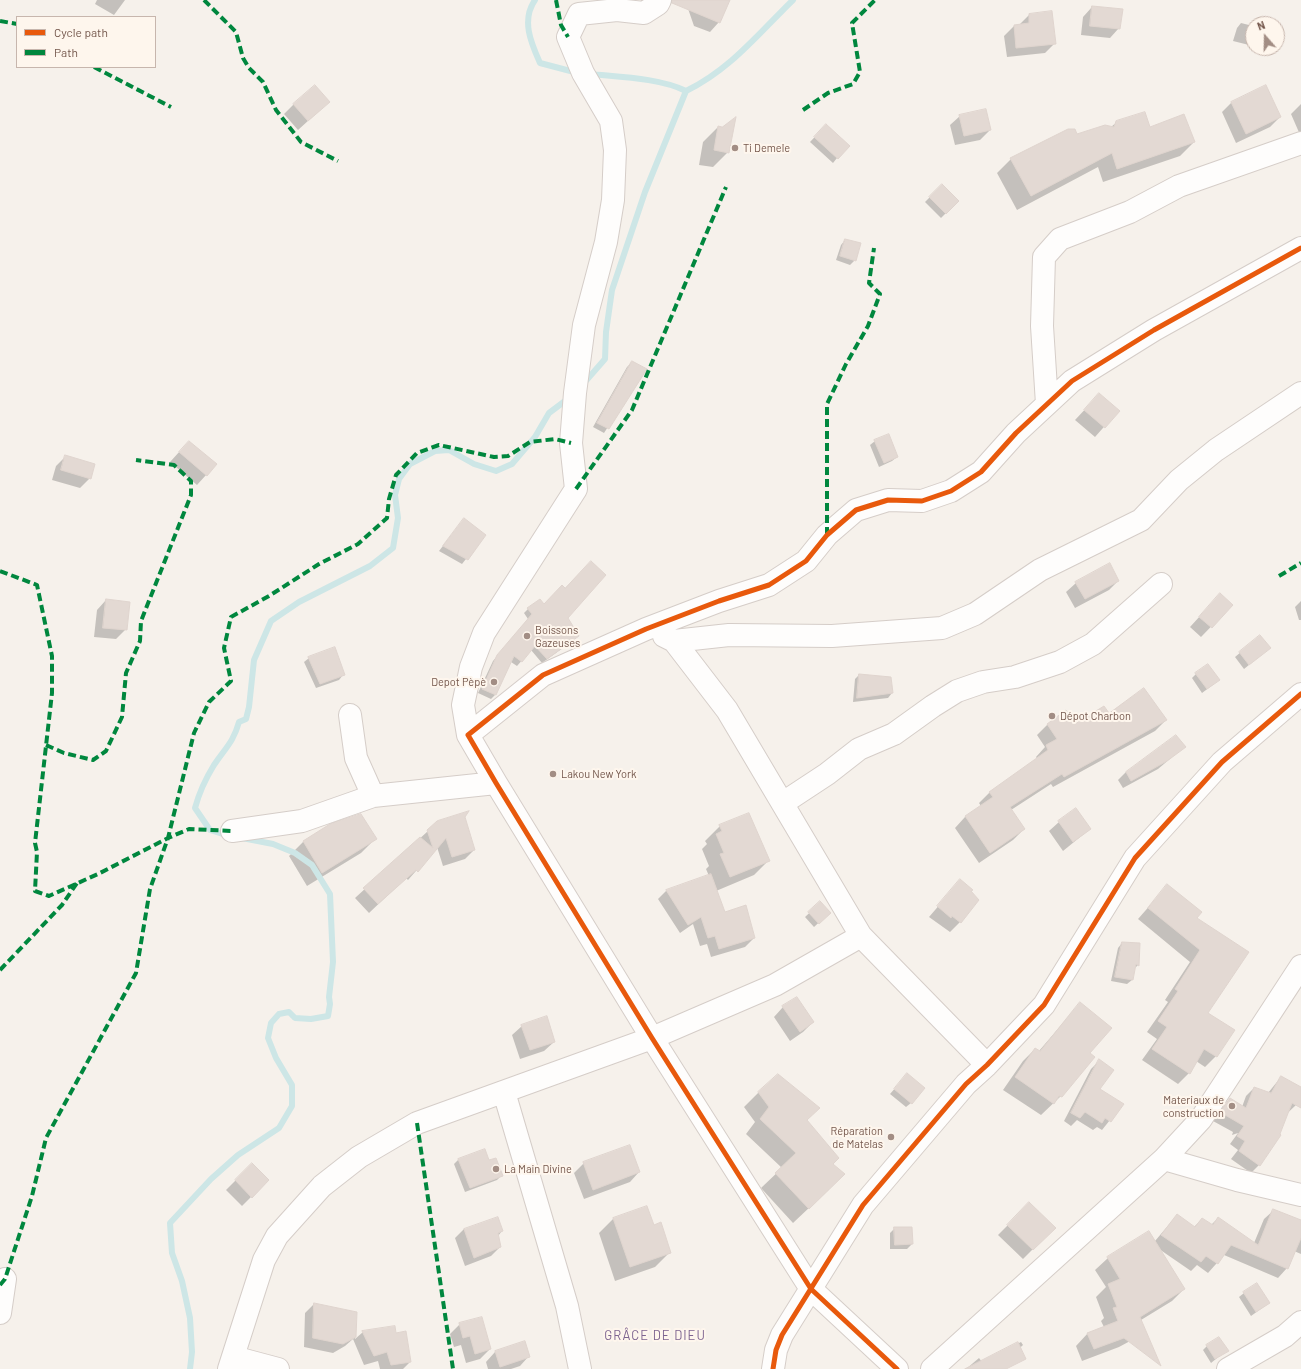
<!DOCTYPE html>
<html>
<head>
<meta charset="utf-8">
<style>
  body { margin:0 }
  #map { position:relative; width:1301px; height:1369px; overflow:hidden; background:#f6f1eb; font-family:Barlow,sans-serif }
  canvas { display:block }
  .legend { position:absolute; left:16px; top:16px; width:140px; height:52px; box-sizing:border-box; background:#fef6ed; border:1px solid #c7b6ad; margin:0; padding:5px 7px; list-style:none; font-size:12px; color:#74574c }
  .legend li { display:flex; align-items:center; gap:8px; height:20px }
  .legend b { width:20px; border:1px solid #c7b6ad }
  .north { position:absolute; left:1245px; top:16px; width:40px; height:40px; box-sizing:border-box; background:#fef6ed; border:1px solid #c7b6ad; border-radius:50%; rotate:340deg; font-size:11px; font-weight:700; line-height:16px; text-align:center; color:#74574c }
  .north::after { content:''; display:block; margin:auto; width:14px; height:18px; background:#a28d84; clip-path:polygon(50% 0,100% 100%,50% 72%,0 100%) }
</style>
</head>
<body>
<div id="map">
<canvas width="1301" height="1369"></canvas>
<ul class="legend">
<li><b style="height:5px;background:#e8590c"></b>Cycle path</li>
<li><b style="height:5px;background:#00873e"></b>Path</li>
</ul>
<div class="north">N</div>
</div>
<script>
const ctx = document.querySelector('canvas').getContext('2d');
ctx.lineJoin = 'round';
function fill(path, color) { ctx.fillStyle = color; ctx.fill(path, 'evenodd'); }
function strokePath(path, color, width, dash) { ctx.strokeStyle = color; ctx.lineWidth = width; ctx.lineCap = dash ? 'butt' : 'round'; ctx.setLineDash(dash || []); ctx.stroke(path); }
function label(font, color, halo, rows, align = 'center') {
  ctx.font = font + ' Barlow,sans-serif'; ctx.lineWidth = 4; ctx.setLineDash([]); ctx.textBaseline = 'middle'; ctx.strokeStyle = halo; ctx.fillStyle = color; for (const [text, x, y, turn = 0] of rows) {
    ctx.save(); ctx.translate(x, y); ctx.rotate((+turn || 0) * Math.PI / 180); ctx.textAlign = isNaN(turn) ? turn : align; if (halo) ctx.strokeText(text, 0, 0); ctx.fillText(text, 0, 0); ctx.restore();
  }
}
const shadow = new Path2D(`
  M97,0H125L114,15L95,4Z
  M685,0H721L719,22L710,32L694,26Z
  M1092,7L1119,28L1110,38L1081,35L1083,17Z
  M1051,12L1055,43L1045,53L1007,57L1004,36L1014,26L1019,25L1029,15Z
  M1241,23L1253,26V46L1233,41L1237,28Z
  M1232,102L1280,117L1270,127L1236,143L1222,112Z
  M294,104L319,111L298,130L284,114Z
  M1301,104V137L1291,114Z
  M960,116L990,130L980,140L955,145L950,125Z
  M1117,122L1149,128L1194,142L1180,156L1103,182L1098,167L1017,210L997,173L1011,159L1076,135L1111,127Z
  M826,125L837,158L833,163L810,142Z
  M718,127L728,152L713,167L699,165L703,142Z
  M942,185L958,201L941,218L925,202Z
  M845,240L855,260L850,265L836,260L841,245Z
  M632,362L645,370L604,433L593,427L627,367Z
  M1090,404L1118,411L1095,437L1075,420Z
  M875,441L897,457L892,461L879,467L870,445Z
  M180,451L216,464L197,485L170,462Z
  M66,456L90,478L80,488L52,480L56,466Z
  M460,524L485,535L462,564L439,551Z
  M1118,581L1109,590L1075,608L1066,592L1076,583Z
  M565,589L567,618L574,640L542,663L531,650L517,666L511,662L495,695L491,699L478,693L493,661L528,619L524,613L528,609L544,605Z
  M106,600L126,629L116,639L94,637L97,610Z
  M1301,601V620H1299L1295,607Z
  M1211,604L1232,605L1201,637L1190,627Z
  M1260,636L1265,652L1244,669L1235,657Z
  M309,658L343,675L339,680L316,688L304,662Z
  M1196,674L1214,684L1202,693L1192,678Z
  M859,675L892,693L888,698L853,702L855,679Z
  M1108,714L1166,720L1155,731L1053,787L1051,784L1011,810L1024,829L1013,840L979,863L955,828L965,817L981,806L979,803L990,792L1037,759L1036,757L1045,747L1037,735L1048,724L1075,725Z
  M1184,747L1158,769L1123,788L1118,780L1126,772Z
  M464,816L474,850L465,859L443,866L437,847L408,880L406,878L369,913L355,898L428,831Z
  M1059,822L1090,829L1063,851L1049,831Z
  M330,825L375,839L361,853L307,886L289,856L303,842Z
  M720,826L769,860L754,875L716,891L724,913L754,938L745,947L711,957L707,944L700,946L693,924L680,933L658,899L666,891L709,876L706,869L709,866L702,849L707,844L705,841Z
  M960,881V922L950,932L929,917Z
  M1167,886L1196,919L1247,952L1207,1013L1234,1030L1216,1056L1205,1067L1196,1061L1189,1073L1178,1084L1142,1060L1157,1039L1147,1032L1168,1002L1165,1000L1190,962L1138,919Z
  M820,903L829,913L814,927L805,917Z
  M1122,943L1139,944L1138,965L1134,969L1132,980L1127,984L1111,981L1118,948Z
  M1080,1003L1089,1054L1061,1096L1041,1115L1003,1090L1023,1061L1035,1049L1039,1051Z
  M783,1007L813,1022L803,1032L790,1041L774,1017Z
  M522,1026L554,1042L544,1051L520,1059L512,1035Z
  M1099,1061V1090L1122,1105L1102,1130L1097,1127L1093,1130L1077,1120L1071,1126L1064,1121L1091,1069Z
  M1281,1077L1301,1088V1096L1296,1105L1279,1121L1259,1165L1251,1173L1231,1159L1238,1150L1230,1144L1238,1133L1232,1135L1233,1132L1213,1121L1230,1099L1242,1107L1246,1096L1254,1088L1268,1093Z
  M903,1079L911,1103L906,1107L890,1094Z
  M759,1092L806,1120L832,1164L829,1189L793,1223L761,1188L782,1168L746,1134L755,1122L744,1107Z
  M484,1150L488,1162L502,1175L497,1180L465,1192L454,1164L458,1160Z
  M584,1163L639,1172L630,1182L584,1199L574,1173Z
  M252,1164L268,1180L242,1206L226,1190Z
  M1029,1204L1054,1228L1023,1259L998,1235Z
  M647,1207L653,1226L670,1252L655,1267L615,1281L599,1233L613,1219Z
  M1274,1210L1301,1221V1254L1294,1251L1287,1268L1278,1278L1224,1255L1208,1273L1197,1265L1191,1271L1159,1249L1184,1289L1172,1301L1141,1320L1132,1340L1119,1347L1082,1361L1076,1346L1088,1333L1104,1327L1101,1321L1104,1318L1096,1297L1106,1287L1095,1270L1108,1258L1155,1241L1177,1215L1194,1227L1202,1219L1211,1225L1218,1218L1254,1243L1264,1219Z
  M895,1228L912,1244L907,1249H890V1233Z
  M464,1229L502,1231L498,1236L500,1247L491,1256L465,1266L455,1238Z
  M1244,1293L1269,1303L1251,1316L1239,1297Z
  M314,1304L356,1313L355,1339L363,1332L410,1362L403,1369H380L378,1361L364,1365L353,1339L345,1346L333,1353L304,1347L305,1313Z
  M460,1324L490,1349L480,1359L466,1363L461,1345L454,1347L450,1334Z
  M1021,1342L1023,1345L997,1369H966L979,1358L982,1362Z
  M525,1343L529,1356L520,1366L511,1369H488L486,1362L495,1352Z
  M1207,1346L1227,1350L1211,1363L1203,1350Z`);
const stream = new Path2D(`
  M535,0C521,20 531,43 540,63L578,73
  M686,91C730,70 759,33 793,0
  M584,383L605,359L606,332L612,290L645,192L686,91C660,78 619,77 590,74
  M229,836L210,830L195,808C199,793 206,778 214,765C226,747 233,743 239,722L246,719L249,707L254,660L271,621L299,602L370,566L393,548L398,518L395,495L399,479L410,464L435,451L449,450L474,464L496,471L512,464L535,437L549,413L569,398
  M190,1369L192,1352L190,1318L182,1281L172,1253L170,1223L211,1179L238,1155L279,1128L292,1106V1085L276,1058L268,1038L271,1023L279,1014L289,1012L295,1018L311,1019L328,1016L330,1004L329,997L333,962L330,894L312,865L295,853L273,844L242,838`);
const building = new Path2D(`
  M672,0H730L720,23L672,3Z
  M1092,6L1123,9L1120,29L1090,26Z
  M1052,11L1056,44L1016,48L1014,25L1029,23V14Z
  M315,85L330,102L308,121L293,104Z
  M1266,85L1281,117L1246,134L1231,102Z
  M986,109L991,130L964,136L959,115Z
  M1145,112L1150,127L1184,114L1195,142L1117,169L1112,153L1031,196L1010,158L1068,129H1075L1077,134L1105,125L1114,127L1116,121Z
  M736,117L729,153L714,150L718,126L722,127Z
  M826,124L850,146L838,159L814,137Z
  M942,184L959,201L946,214L929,197Z
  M845,239L861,243L856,261L840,256Z
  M632,361L647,369L609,429L597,423Z
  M1099,393L1120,411L1105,428L1084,410Z
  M889,434L898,457L884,463L874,440Z
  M189,441L217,464L207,476L179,452Z
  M65,455L95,464L91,479L61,470Z
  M464,518L486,535L468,560L443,546Z
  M591,561L606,575L568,618L579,636L547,659L535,646L522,662L514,656L496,695L482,689L497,655L532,614L527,608L540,599L544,604L562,585L565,588Z
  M1110,563L1119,581L1085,599L1075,582Z
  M1220,593L1233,605L1212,628L1199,617Z
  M106,599L130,602L127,630L103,628Z
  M1260,635L1271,648L1249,665L1239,652Z
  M335,647L345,675L320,684L308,657Z
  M1208,664L1220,680L1207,689L1195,673Z
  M859,674L891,677L893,693L857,698Z
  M1144,688L1167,720L1064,777L1062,774L1010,807L1025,829L990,853L965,816L993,797L989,792L1048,750L1046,745L1057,739L1047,724L1066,710L1075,724L1104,706L1109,713Z
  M1176,735L1186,747L1167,761L1131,781L1126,772Z
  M1076,808L1091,829L1073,842L1058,821Z
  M469,811L465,817L475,850L452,857L446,838L418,872L416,870L378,904L363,888L420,837L433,848L427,830L437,821Z
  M749,813L770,861L730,877L720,854L724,853L716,834L722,831L719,825Z
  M361,814L377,839L322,873L303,841L330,824Z
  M711,874L725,912L746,905L755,938L719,949L715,936L708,938L701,917L688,925L666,890Z
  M960,879L973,890L971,891L979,900L961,923L952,916L951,918L937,906Z
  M1167,884L1202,912L1197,918L1249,952L1208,1013L1235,1030L1217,1057L1204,1049L1190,1074L1152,1049L1167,1027L1158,1021L1178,991L1175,989L1200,950L1148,908Z
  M820,901L831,913L819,924L808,912Z
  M1122,942L1140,943L1139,966L1136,964L1133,980L1115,977Z
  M797,997L814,1022L800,1032L782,1006Z
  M1080,1002L1112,1028L1090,1053L1095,1057L1062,1097L1059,1096L1054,1104L1015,1077L1035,1048L1040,1051Z
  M547,1016L555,1042L530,1050L521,1025Z
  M1099,1059L1114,1070L1100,1089L1124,1104L1111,1122L1105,1118L1102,1123L1085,1112L1080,1118L1071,1113Z
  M907,1073L925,1088L912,1104L894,1089Z
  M778,1074L820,1108L807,1120L839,1158L833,1164L845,1174L809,1209L775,1173L796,1153L760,1119L769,1107L758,1092Z
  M1281,1076L1301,1087V1108L1292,1103L1280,1134L1281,1135L1260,1166L1239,1151L1245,1141L1237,1136L1244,1126L1220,1112L1230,1098L1246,1108L1254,1087L1271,1093Z
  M630,1145L640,1172L593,1190L583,1162Z
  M485,1149L489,1160L496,1158L503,1176L470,1188L458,1159Z
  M252,1163L269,1180L252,1198L235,1180Z
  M1029,1202L1056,1228L1033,1250L1007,1225Z
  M647,1206L654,1225L661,1222L671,1253L630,1267L613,1218Z
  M1273,1209L1301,1220V1238L1288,1269L1231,1245L1218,1264L1206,1256L1201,1262L1161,1235L1177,1214L1195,1227L1202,1218L1213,1225L1218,1217L1258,1245Z
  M498,1217L503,1231L498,1233L501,1247L474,1258L464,1229Z
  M894,1227H912L913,1244L895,1245Z
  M1149,1231L1185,1289L1140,1317L1161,1366L1124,1338L1094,1349L1087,1333L1118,1321L1113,1308L1117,1307L1108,1284L1120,1279L1107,1257Z
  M1257,1283L1270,1303L1256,1312L1243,1292Z
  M314,1303L357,1312L356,1337L343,1344L313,1338Z
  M482,1317L491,1349L475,1354L470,1336L463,1338L459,1323Z
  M395,1326L396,1333L406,1331L411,1362L391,1365L387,1352L374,1356L362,1331Z
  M1219,1337L1229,1351L1215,1359L1206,1345Z
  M525,1341L530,1357L500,1367L495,1351Z
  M1018,1342L1026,1359L1006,1369H965Z`);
const street = new Path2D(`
  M1047,404L1042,326L1044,257L1060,239L1130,212L1179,186L1301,143
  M664,636L674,641L727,710L861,936L987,1065
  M674,641L729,635L832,636L942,628L975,614L1040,570L1141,520L1179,480L1216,450L1301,393
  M350,715L356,758L373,796
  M468,735L463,705L471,667L484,633L576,489L571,443L575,393L584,325L606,242L613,200L615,150L611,121L583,73L568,37L579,14L617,10L644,13L658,4L660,0
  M783,803L827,774L859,749L894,734L933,706L957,691L983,682L1015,677L1060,662L1093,644L1161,584
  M232,831L302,821L373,796L496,783
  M504,1092L567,1306L580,1369
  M1164,1159L1237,1180L1301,1195
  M0,1313L5,1279
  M233,1357L278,1369
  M229,1369L264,1260L277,1236L322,1186L359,1157L417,1123L652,1038L775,985L861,936
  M773,1369L776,1350L782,1335L863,1205L966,1084L987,1065L1044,1005L1135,858L1222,762L1301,694
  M897,1369L811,1289L652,1038L496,783L468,735L543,675L646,629L719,601L769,585L806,561L827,535L856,510L888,500L922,501L951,491L981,472L1016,433L1072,381L1154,330L1301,248
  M932,1369L1164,1159L1201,1119L1301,966
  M1228,1369L1285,1336L1301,1322`);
const quiet = new Path2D(`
  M204,0L236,32L243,58L249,68L263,82L276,110L301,142L338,161
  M556,0L561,25L568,37
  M0,21L17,24
  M94,67L171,107
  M803,110L828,93L853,84L860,72L852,23L875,0
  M576,489L632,410L726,187
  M827,535V404L846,364L868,326L880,294L869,283L874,248
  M0,571L37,585L52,656V693L35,843L37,852L35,891L49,896L98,874L168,838L189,829L232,831
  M1279,576L1301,563
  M46,745L64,753L93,760L106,751L122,717L126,673L140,641L141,621L191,495V481L174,465L136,460
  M0,970L62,905L77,883
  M417,1123L453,1369
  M0,1285L5,1279L32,1196L46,1138L136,973L150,889L168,838L194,733L209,702L231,681L224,648L231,617L269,596L319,564L358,544L387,518L389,499L396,475L417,453L439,445L494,457L508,456L530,442L555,439L571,443`);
const cycleway = new Path2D(`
  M773,1369L776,1350L782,1335L863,1205L966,1084L987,1065L1044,1005L1135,858L1222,762L1301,694
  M897,1369L811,1289L652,1038L496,783L468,735L543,675L646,629L719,601L769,585L806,561L827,535L856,510L888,500L922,501L951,491L981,472L1016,433L1072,381L1154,330L1301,248`);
const markers = [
  [735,148,4,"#a28d84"],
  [527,636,4,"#a28d84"],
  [494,682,4,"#a28d84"],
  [1052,716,4,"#a28d84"],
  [553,774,4,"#a28d84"],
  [1232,1106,4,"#a28d84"],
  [891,1137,4,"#a28d84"],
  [496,1169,4,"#a28d84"]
];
const poiNames = [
  ["Ti Demele",743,148],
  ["Boissons",535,630],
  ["Gazeuses",535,643],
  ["Depot Pèpè",486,682,"right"],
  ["Dépot Charbon",1060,716],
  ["Lakou New York",561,774],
  ["Materiaux de",1224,1100,"right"],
  ["construction",1224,1113,"right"],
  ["Réparation",883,1131,"right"],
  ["de Matelas",883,1144,"right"],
  ["La Main Divine",504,1169]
];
const quarterNames = [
  ["GRÂCE DE DIEU",655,1336]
];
fill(shadow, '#0003');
strokePath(stream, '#cde6e6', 6);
fill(building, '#e3d9d3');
strokePath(building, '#dfd4ce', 1);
strokePath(street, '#d5cdc8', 24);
strokePath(street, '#fefdfc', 22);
strokePath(quiet, '#00873e', 4, [8, 4]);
strokePath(cycleway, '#e8590c', 5);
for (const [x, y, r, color] of markers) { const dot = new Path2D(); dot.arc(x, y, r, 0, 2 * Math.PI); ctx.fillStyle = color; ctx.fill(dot); strokePath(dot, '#fef6ed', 1.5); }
label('11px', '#74574c', '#fef6ed', poiNames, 'left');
ctx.letterSpacing = '1px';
label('13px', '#7d6490', '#fef6ed', quarterNames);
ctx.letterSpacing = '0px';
</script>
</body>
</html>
